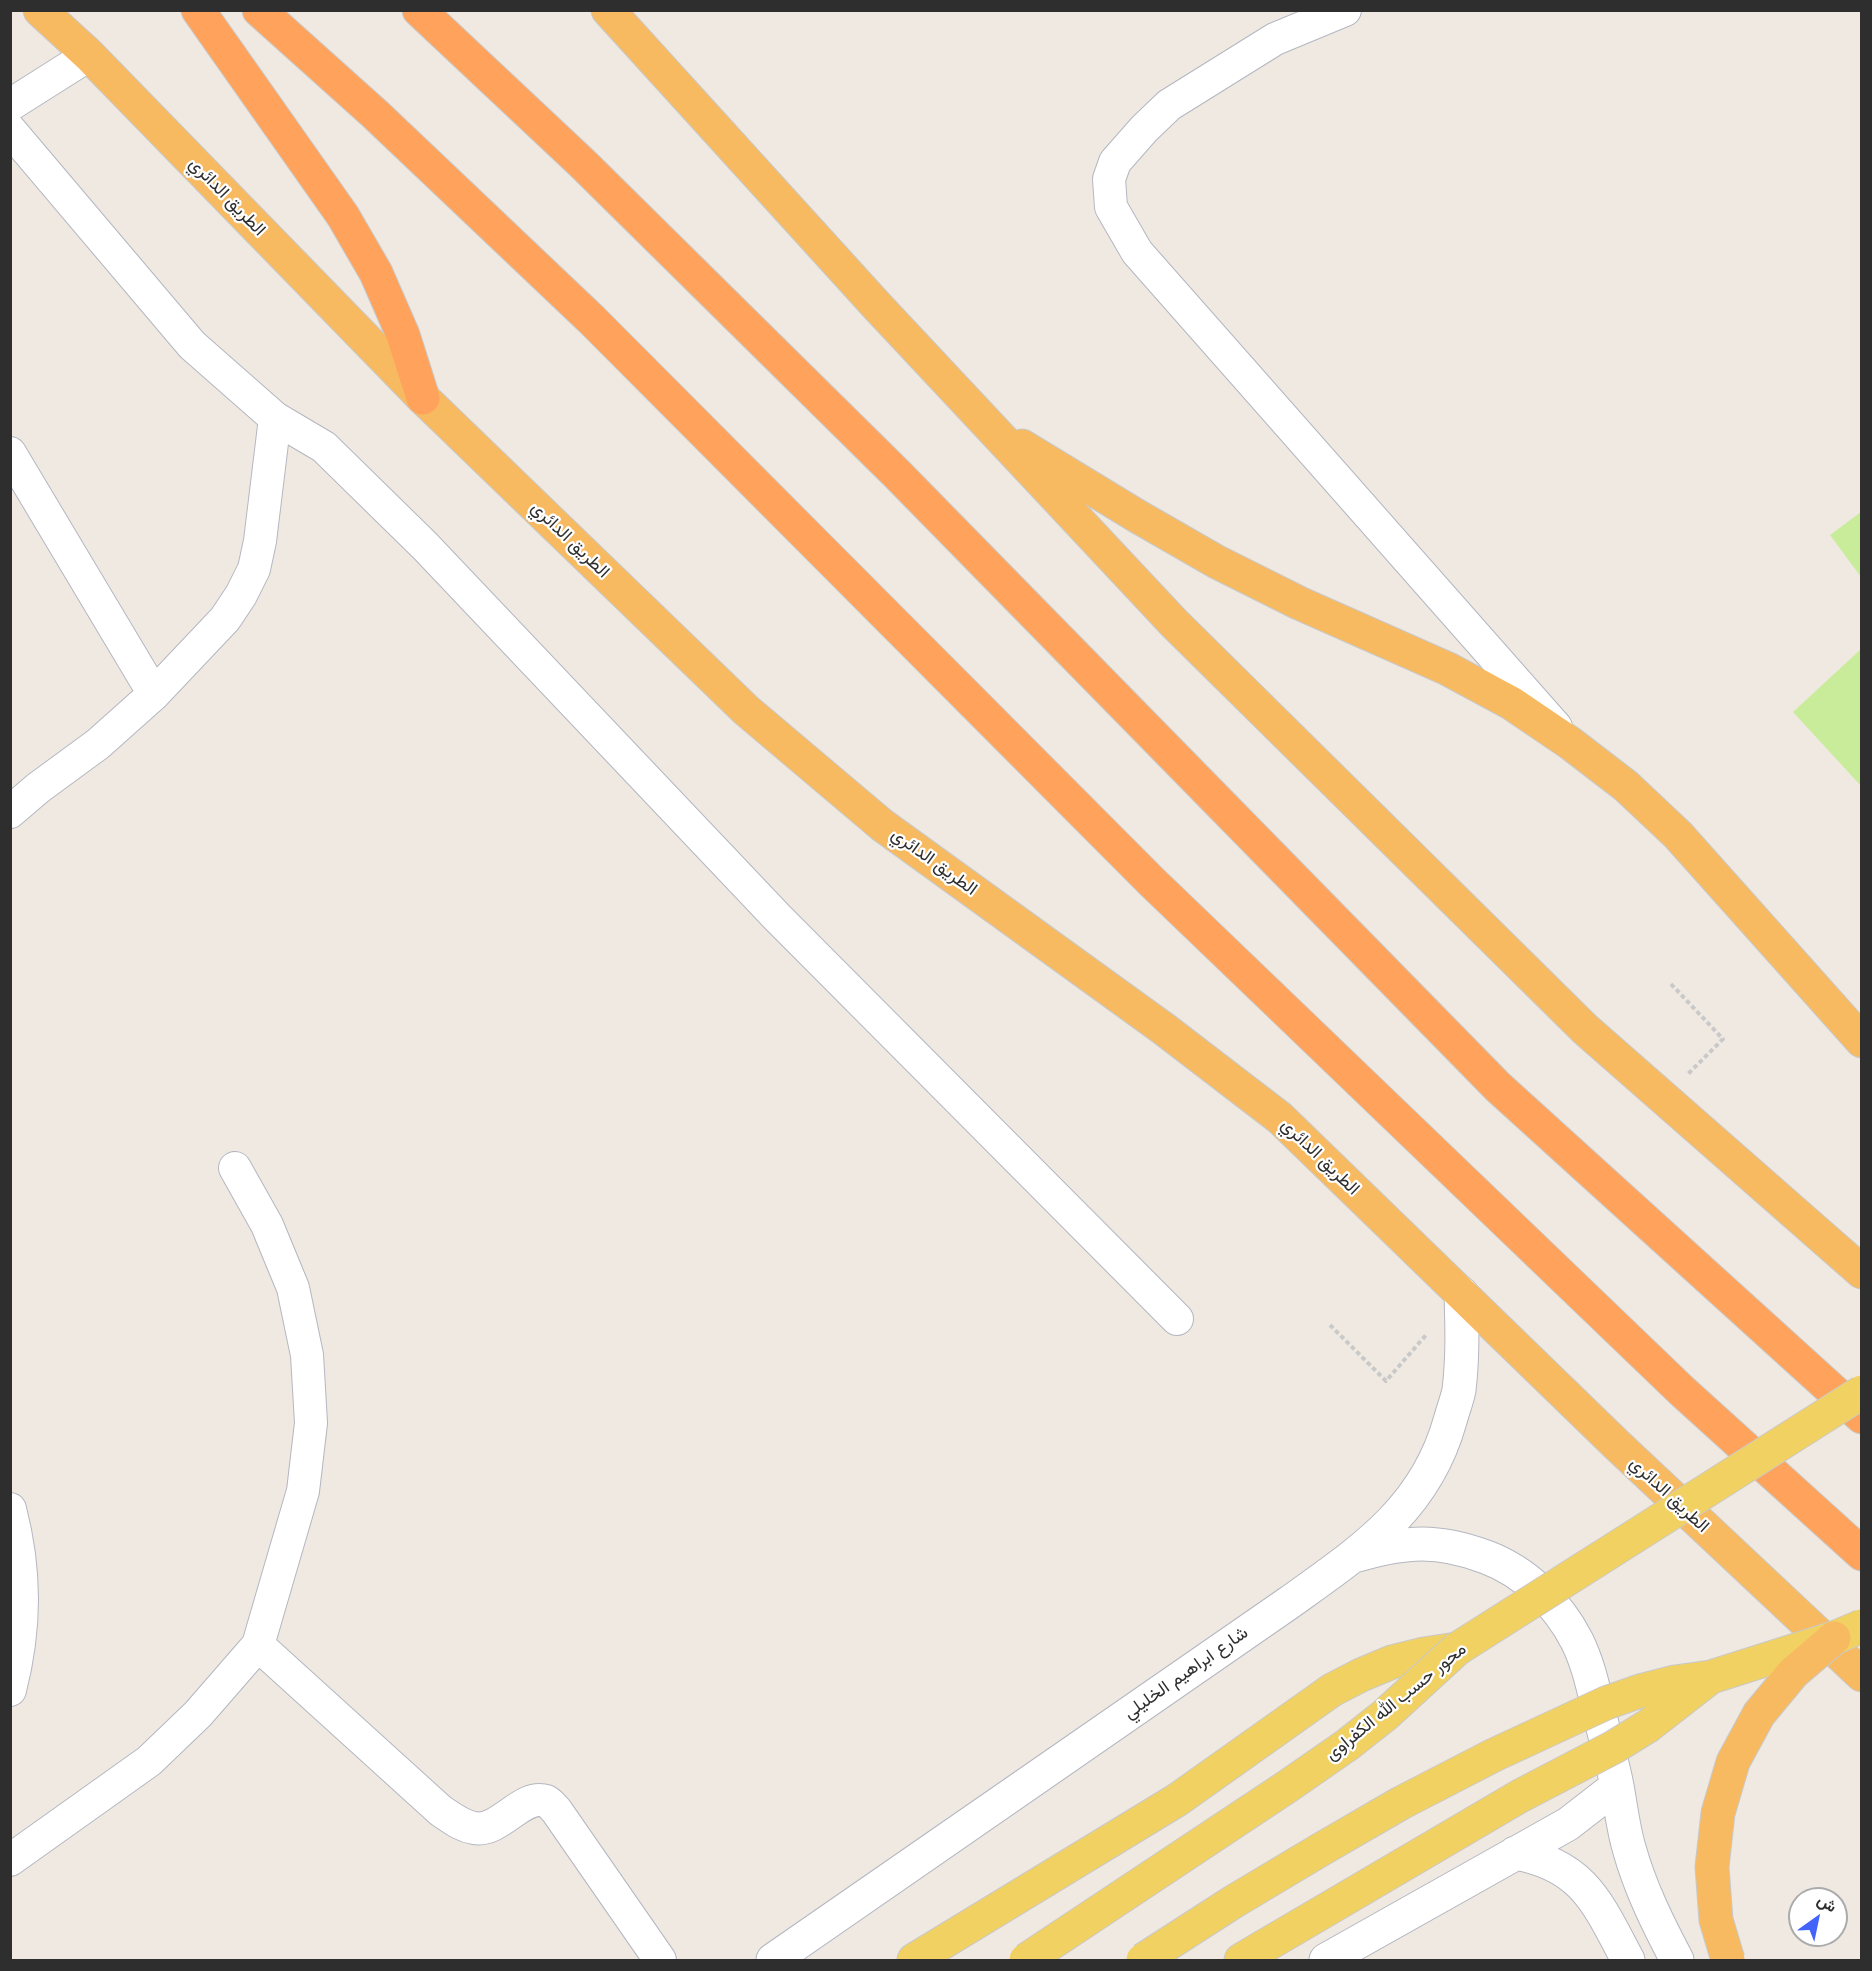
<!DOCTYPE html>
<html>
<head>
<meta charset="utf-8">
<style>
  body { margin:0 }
  #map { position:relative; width:1872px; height:1971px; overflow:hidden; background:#efe9e1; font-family:"Fira Sans",Vazirmatn,sans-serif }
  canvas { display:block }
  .frame { position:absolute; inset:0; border:12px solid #2e2e2e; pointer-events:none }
  .north { position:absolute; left:1788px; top:1887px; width:60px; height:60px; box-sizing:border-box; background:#fff; border:2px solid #ababab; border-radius:50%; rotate:33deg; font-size:16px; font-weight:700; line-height:24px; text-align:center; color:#2e2e2e }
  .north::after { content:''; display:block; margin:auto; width:21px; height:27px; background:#4264fb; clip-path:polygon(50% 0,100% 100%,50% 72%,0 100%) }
</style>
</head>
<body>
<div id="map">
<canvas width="1872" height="1971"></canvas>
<div class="frame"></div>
<div class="north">ش</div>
</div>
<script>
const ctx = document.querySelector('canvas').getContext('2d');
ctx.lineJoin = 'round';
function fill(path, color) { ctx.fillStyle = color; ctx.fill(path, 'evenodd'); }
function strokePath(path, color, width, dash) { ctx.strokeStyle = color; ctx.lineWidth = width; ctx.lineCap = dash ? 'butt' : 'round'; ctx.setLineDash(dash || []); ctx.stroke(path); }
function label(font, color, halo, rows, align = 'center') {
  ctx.font = font + ' "Fira Sans",Vazirmatn,sans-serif'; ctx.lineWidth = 4.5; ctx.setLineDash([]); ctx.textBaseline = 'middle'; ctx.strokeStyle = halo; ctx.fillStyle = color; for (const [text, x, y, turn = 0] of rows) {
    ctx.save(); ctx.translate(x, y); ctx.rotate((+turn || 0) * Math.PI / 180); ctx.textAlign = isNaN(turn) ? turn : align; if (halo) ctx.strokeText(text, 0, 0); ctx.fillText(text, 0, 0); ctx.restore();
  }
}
const pitch = new Path2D(`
  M1861,512V577L1830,535Z
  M1861,649V786L1793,712Z`);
const path = new Path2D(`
  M1671,984L1723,1039L1688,1074
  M1330,1325L1386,1381L1426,1335`);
const minor = new Path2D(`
  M1345,10L1275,39L1169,105L1144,129L1115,162L1109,179L1111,207L1137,252L1556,727
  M10,105L89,55
  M10,130L192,345L275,418L324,447L425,546L777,917L1177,1319
  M10,453L154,694
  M10,812L38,788L98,744L154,694L225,619L241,595L254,569L260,541L275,418
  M10,1509C26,1571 26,1627 10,1690
  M258,1645L441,1811C452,1818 461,1826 474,1828C500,1833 522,1793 546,1801C549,1802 553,1807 556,1810L660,1960
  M10,1860L149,1761L198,1714L258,1645L303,1491L311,1423L307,1355L293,1288L267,1225L235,1168`);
const tertiary = new Path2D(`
  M1358,1555C1406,1541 1438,1539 1486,1557C1526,1572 1558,1604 1577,1641C1590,1667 1595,1697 1602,1724C1607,1745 1613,1765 1617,1786C1621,1807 1623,1828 1629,1848C1640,1888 1658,1924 1677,1960
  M1515,1853C1584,1865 1598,1904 1628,1960
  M773,1960L1290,1602C1361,1551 1425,1510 1450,1421C1453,1410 1457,1400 1459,1390C1463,1357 1462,1325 1461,1293
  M1326,1960L1568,1824L1617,1786`);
const primary = new Path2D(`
  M914,1960L1177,1800L1332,1690L1361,1675L1392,1662L1424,1654L1457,1649
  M1241,1960L1263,1947`);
const trunk = new Path2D(`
  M40,10L89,55L423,398L746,710L882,825L1164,1029L1280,1118L1616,1444L1862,1675
  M608,10L877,306L1174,623L1585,1029L1862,1272
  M1022,446L1137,516L1217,562L1299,603L1448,669L1511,703L1570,743L1626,786L1678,835L1862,1041`);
const motorway = new Path2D(`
  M198,10L343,216L376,273L403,335L423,398
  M259,10L375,114L592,320L1152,882L1682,1391L1862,1554
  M419,10L583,164L897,474L1498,1087L1862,1417`);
const primaryBridge = new Path2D(`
  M1263,1947L1520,1796L1614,1747L1648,1726L1711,1677
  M1026,1960L1288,1786L1347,1745L1385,1715L1457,1649L1862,1392
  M1143,1960L1233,1902L1320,1850L1401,1803L1494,1755L1606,1703L1640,1691L1675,1682L1711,1677L1834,1638L1862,1626`);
const trunkBridge = new Path2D(`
  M1728,1960L1716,1920L1712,1867L1718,1813L1733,1762L1759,1714L1793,1673L1834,1638`);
const streetNames = [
  ["الطريق الدائري",227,197,46],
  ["الطريق الدائري",570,540,44],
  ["الطريق الدائري",934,862,36],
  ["الطريق الدائري",1320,1157,44],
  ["الطريق الدائري",1669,1495,43],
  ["شارع ابراهيم الخليلي",1186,1673,-35],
  ["محور حسب الله الكفراوى",1396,1702,-39]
];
fill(pitch, '#c9ec9a');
strokePath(minor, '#b4b7c1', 34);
strokePath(tertiary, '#b4b7c1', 35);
strokePath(primary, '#c9c9c9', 35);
strokePath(trunk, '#c9c9c9', 35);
strokePath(motorway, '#c9c9c9', 35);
strokePath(path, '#c9c9c9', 4, [4.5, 3]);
strokePath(minor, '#fff', 32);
strokePath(tertiary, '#fff', 33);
strokePath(primary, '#f2d163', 33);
strokePath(trunk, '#f8ba60', 33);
strokePath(motorway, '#ffa35c', 33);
strokePath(primaryBridge, '#c9c9c9', 35, []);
strokePath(trunkBridge, '#c9c9c9', 35, []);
strokePath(primaryBridge, '#f2d163', 33);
strokePath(trunkBridge, '#f8ba60', 33);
label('18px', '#2e2e2e', '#fff', streetNames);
</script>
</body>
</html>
